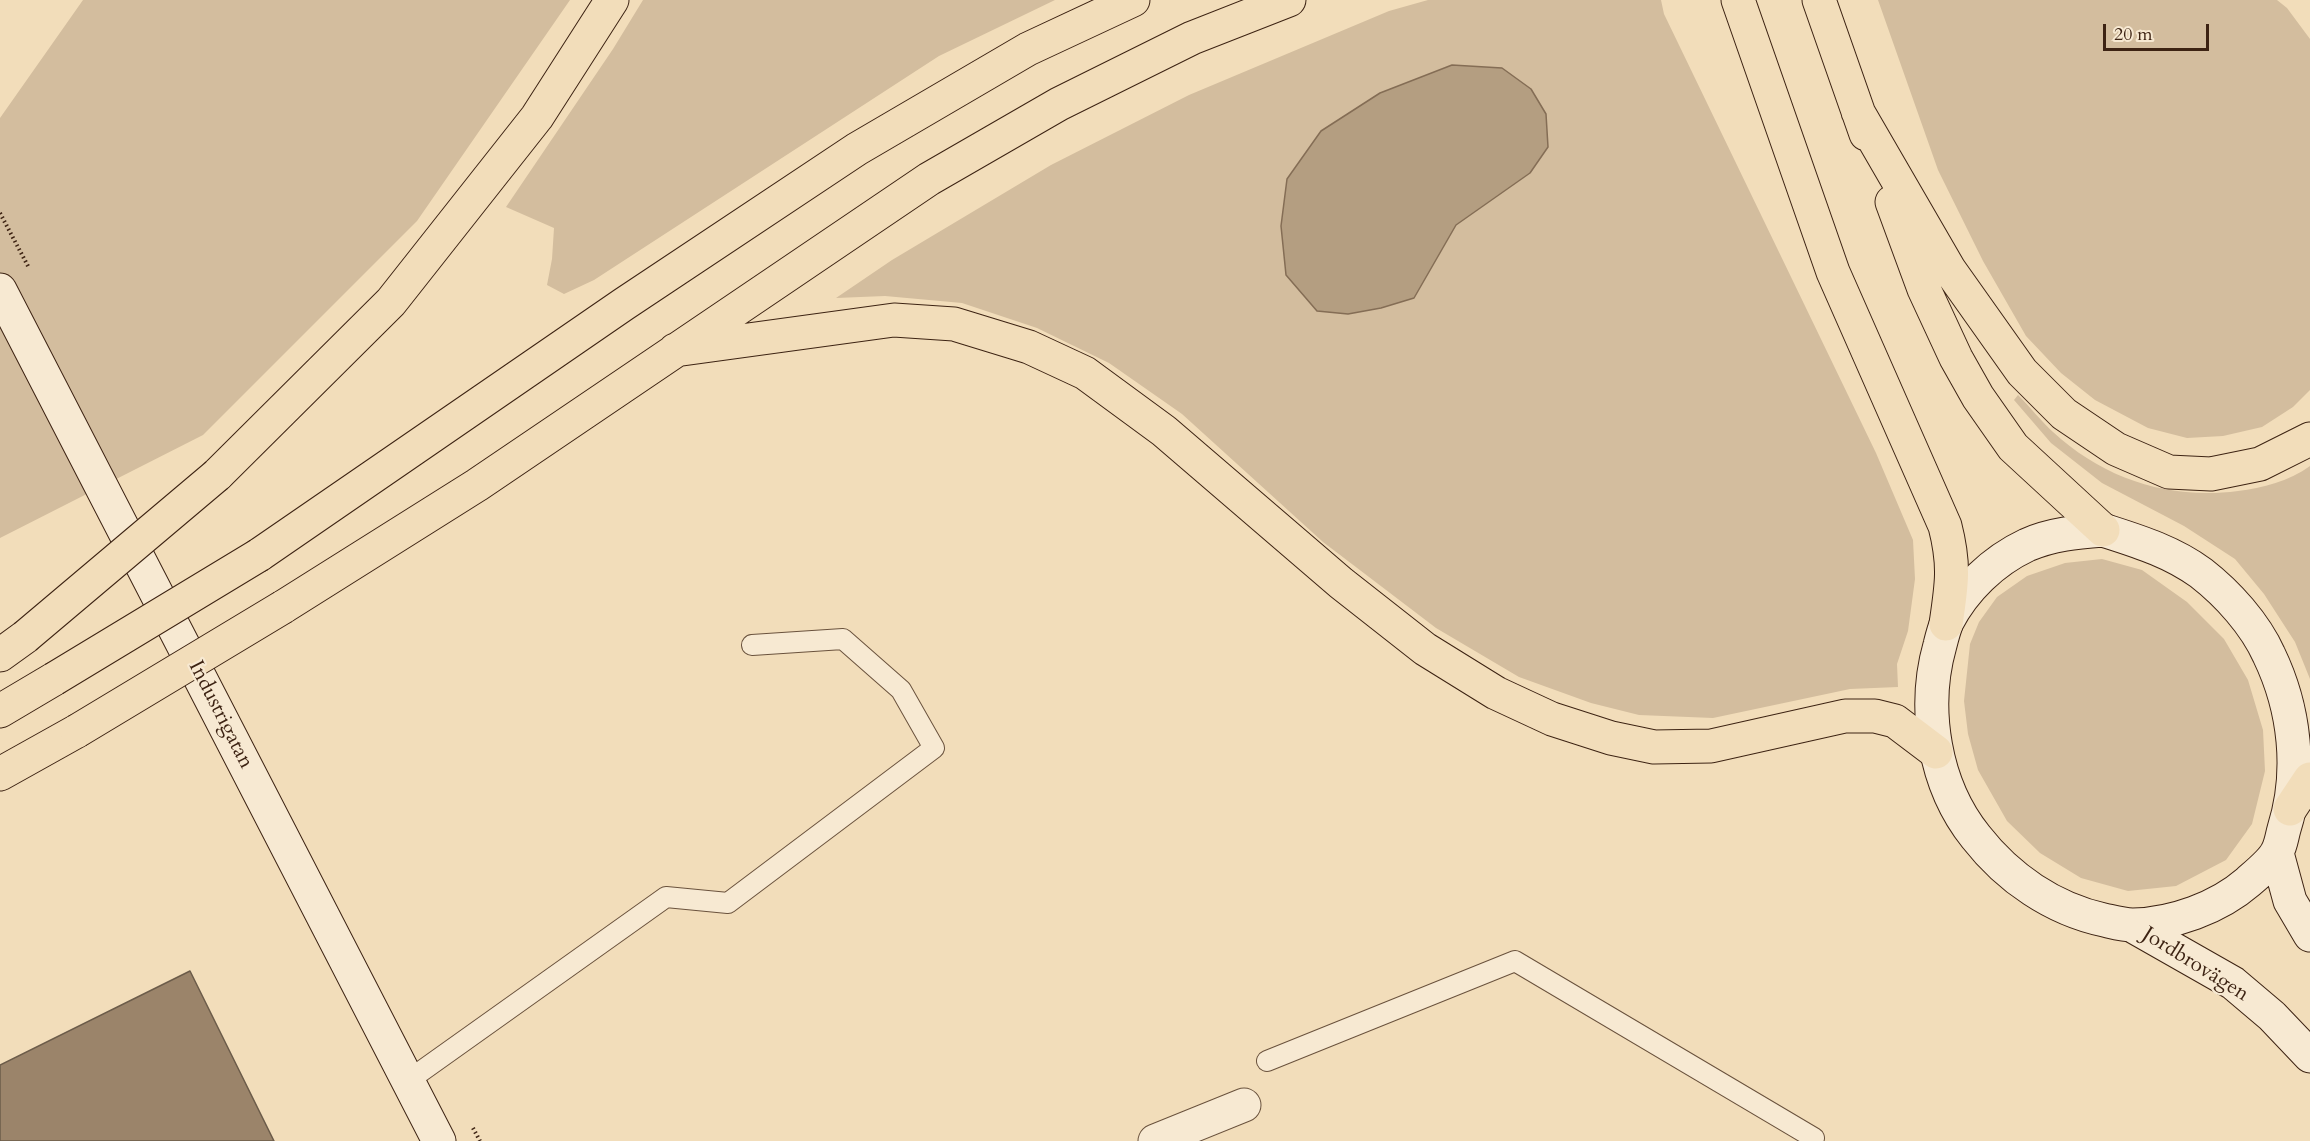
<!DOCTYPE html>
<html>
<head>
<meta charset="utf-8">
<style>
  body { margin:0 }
  #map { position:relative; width:2310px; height:1141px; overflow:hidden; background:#f2ddba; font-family:Cardo,serif }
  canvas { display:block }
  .scale { position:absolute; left:2103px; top:24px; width:106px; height:27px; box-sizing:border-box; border:3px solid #3d2313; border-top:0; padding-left:8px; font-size:18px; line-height:21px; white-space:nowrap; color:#3d2313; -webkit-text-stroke:4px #f7e9d2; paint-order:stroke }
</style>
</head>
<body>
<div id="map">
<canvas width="2310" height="1141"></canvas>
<div class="scale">20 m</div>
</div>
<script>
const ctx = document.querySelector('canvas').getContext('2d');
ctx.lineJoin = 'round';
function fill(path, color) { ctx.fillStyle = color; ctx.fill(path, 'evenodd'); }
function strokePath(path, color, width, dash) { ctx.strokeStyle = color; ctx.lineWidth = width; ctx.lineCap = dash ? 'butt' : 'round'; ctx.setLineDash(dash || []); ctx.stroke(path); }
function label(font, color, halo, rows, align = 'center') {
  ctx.font = font + ' Cardo,serif'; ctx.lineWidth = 4.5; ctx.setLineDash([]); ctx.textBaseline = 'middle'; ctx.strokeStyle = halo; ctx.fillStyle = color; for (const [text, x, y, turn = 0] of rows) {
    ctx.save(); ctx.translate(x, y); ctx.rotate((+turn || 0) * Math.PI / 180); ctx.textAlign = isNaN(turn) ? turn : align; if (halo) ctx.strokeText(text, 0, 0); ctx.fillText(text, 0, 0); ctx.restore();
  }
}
const green = new Path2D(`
  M83,0H570L417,221L203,435L0,538V118Z
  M643,0H1055L939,56L594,280L564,294L547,285L552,259L554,228L506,207L613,49Z
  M1428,0H1661L1664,14L1876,453L1913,540L1915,579L1908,631L1897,664L1898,687L1850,689L1713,718L1639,715L1591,703L1519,677L1436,628L1323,542L1182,414L1109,363L1037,328L962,303L885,296L836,298L892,260L1051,165L1189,95L1389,11ZM1452,65L1548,147L1530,173L1456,225L1414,298L1381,308L1348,314L1287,179L1321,132L1380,93Z
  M1878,0H2277L2287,8L2310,39V390L2293,407L2262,427L2223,436L2187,438L2148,428L2095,400L2061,373L2026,336L1983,261L1938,170Z
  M2018,395C2030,407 2041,421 2053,432C2104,479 2169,500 2238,491C2262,488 2290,481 2310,466V679L2295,642L2264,594L2235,559L2184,526L2102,483L2051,443L2014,400Z
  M2102,559L2142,570L2187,602L2224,639L2248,680L2263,730L2265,771L2252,824L2226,860L2176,886L2128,891L2081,878L2040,853L2007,821L1978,770L1968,734L1964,701L1970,644L1979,622L1997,597L2027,576L2065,563Z`);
const water = new Path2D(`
  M1452,65L1502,68L1531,89L1546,114L1548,147L1530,173L1456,225L1414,298L1381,308L1348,314L1317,311L1286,275L1281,226L1287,179L1321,131L1380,93Z`);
const building = new Path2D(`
  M190,971L274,1141H0V1065Z`);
const path = new Path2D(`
  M0,213L29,268
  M473,1128L480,1141`);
const lane = new Path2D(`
  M1267,1061L1515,961L1814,1138L1813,1141
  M409,1080L666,897L728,903L934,748L901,690L843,639L752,645`);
const street = new Path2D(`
  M1155,1141L1244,1105`);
const secondary = new Path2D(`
  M0,290L439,1141
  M2103,530C2137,541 2171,551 2201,573C2228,594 2255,624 2269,655C2295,709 2302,772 2284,829C2282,836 2281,845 2277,852C2272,862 2257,874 2248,882C2218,908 2173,924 2133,925C2124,925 2113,922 2104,920C2053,909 2008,878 1976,837C1934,785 1922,708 1940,645C1942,637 1944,629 1947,622C1964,589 1993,561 2027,545C2052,534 2077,532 2103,530Z
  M2277,853L2290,901L2310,935
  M2131,925L2233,983L2272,1016L2310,1056`);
const highway = new Path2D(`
  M1738,0L1833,272L1945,526C1955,565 1952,584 1946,624
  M1819,0L1866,134
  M1858,112L1949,269L2022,372L2064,414L2116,449L2169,472L2211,474L2260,464L2310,439
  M1892,202L1924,289L1956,358L1978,397L2013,447L2103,530
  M675,350L894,320L954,324L1029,347L1085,373L1164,431L1341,583L1425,649L1496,693L1552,719L1611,738L1654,747L1711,746L1845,716H1875L1895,721L1936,752
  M217,475L391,302L537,117L612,0
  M259,555L624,304L857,149L1028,49L1133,0
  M283,607L477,485L929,179L1059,104L1192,38L1289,0
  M0,655L25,637
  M0,711L54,679
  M0,774L77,731
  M2290,809L2310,779`);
const highwayBridge = new Path2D(`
  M25,637L217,475
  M54,679L259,555
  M77,731L283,607`);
const streetNames = [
  ["Industrigatan",220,715,63],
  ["Jordbrovägen",2195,965,32]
];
fill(green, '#d3bd9e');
fill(water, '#b49e81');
strokePath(water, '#846d55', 1.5);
fill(building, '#9b846a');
strokePath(building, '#6c5c4a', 1.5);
strokePath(lane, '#6a523d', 22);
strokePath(street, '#6a523d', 35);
strokePath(secondary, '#3d2313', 35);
strokePath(highway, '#3d2313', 35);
strokePath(path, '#3d2313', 4, [1.5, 3]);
strokePath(lane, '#f7e9d2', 20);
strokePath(street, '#f7e9d2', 33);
strokePath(secondary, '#f7e9d2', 33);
strokePath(highway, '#f2ddba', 33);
strokePath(highwayBridge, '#3d2313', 35, []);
strokePath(highwayBridge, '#f2ddba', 33);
label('21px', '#3d2313', '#f7e9d2', streetNames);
</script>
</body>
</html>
